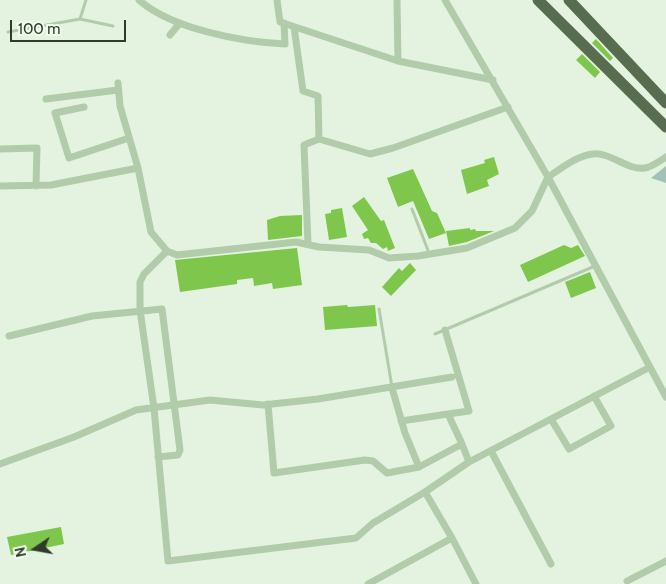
<!DOCTYPE html>
<html>
<head>
<meta charset="utf-8">
<style>
  body { margin:0 }
  #map { position:relative; width:666px; height:584px; overflow:hidden; background:#e3f3e0; font-family:Cabin,sans-serif }
  canvas { display:block }
  .north { position:absolute; left:10px; top:524px; width:50px; height:50px; -webkit-text-stroke:4px #effaed; paint-order:stroke; rotate:258deg; font-size:14px; font-weight:700; line-height:20px; text-align:center; color:#303a2b }
  .north::after { content:''; display:block; margin:auto; width:18px; height:22px; background:#303a2b; clip-path:polygon(50% 0,100% 100%,50% 72%,0 100%) }
  .scale { position:absolute; left:10px; top:20px; width:116px; height:22px; box-sizing:border-box; border:2px solid #303a2b; border-top:0; padding-left:6px; font-size:15px; line-height:18px; white-space:nowrap; color:#303a2b; -webkit-text-stroke:4px #effaed; paint-order:stroke }
</style>
</head>
<body>
<div id="map">
<canvas width="666" height="584"></canvas>
<div class="north">N</div>
<div class="scale">100 m</div>
</div>
<script>
const ctx = document.querySelector('canvas').getContext('2d');
ctx.lineJoin = 'round';
function fill(path, color) { ctx.fillStyle = color; ctx.fill(path, 'evenodd'); }
function strokePath(path, color, width, dash) { ctx.strokeStyle = color; ctx.lineWidth = width; ctx.lineCap = dash ? 'butt' : 'round'; ctx.setLineDash(dash || []); ctx.stroke(path); }
const green = new Path2D(`
  M666,166V183L651,178Z`);
const building = new Path2D(`
  M596,39L613,58L610,61L592,43Z
  M582,54L600,72L595,78L576,60Z
  M494,157L499,174L487,180L489,186L467,194L461,170L485,163L484,160Z
  M413,169L432,211L437,213L446,233L429,239L413,201L398,207L387,178Z
  M364,197L381,221L384,220L395,248L388,251L387,247L383,249L376,243H371L368,238L364,239L362,234L368,230L352,206Z
  M342,208L347,237L329,240L325,214L331,213V210Z
  M302,215V236L268,240L267,220L280,216Z
  M470,228V230L475,229L476,231H494L467,242L449,246L446,231Z
  M564,245L571,248L578,245L585,256L528,282L520,265Z
  M297,248L302,285L273,289L272,283L254,286L253,278L237,280V284L180,292L175,260Z
  M410,263L416,270L391,296L382,287L399,268L402,271Z
  M590,272L596,288L571,298L565,282Z
  M347,305L348,307L375,305L377,326L325,330L323,307Z
  M61,527L64,544L11,555L7,537Z`);
const service = new Path2D(`
  M80,19L113,26
  M8,32L80,19L86,0
  M412,209L429,253
  M379,309L392,387
  M435,334L595,266`);
const minor = new Path2D(`
  M139,0C172,29 242,42 285,44L284,23
  M277,0L280,22L398,61L493,80
  M397,0L398,61
  M294,27L303,91L318,96L319,139
  M170,35L179,24
  M118,83L120,106L138,168L151,232L167,251L177,255L296,242L319,247L369,250L389,258L418,256L467,248L515,228L532,211L548,177L445,0
  M46,99L118,90
  M84,107L55,113L69,158L129,138
  M0,149L37,148L36,186
  M666,157C660,161 652,167 645,168C628,171 611,152 593,154C576,156 562,168 548,177L666,397
  M0,186L51,185L138,168
  M308,244L304,145L319,139L370,154L393,148L508,107
  M167,251L144,274L140,282V310L154,408L168,561L356,538L373,523L425,492L469,462L650,367
  M445,330L469,411L448,414
  M9,336L92,316L162,309L180,450L178,455L158,457
  M268,404L274,473L365,460L373,461L387,473L419,467L405,433L392,388
  M551,419L569,449L611,426L594,396
  M401,421L448,414L462,444
  M491,451L551,564
  M0,464L74,437L136,410L210,400L263,405L318,399L452,377
  M419,467L462,444L469,462
  M452,538L476,584
  M627,581L666,561
  M368,584L452,538L425,492`);
const trunk = new Path2D(`
  M538,0L666,127
  M569,0L666,103`);
fill(green, '#a0c3b7');
fill(building, '#7fc64c');
strokePath(service, '#b2ccab', 3);
strokePath(minor, '#b2ccab', 7);
strokePath(trunk, '#586c4f', 11);
</script>
</body>
</html>
